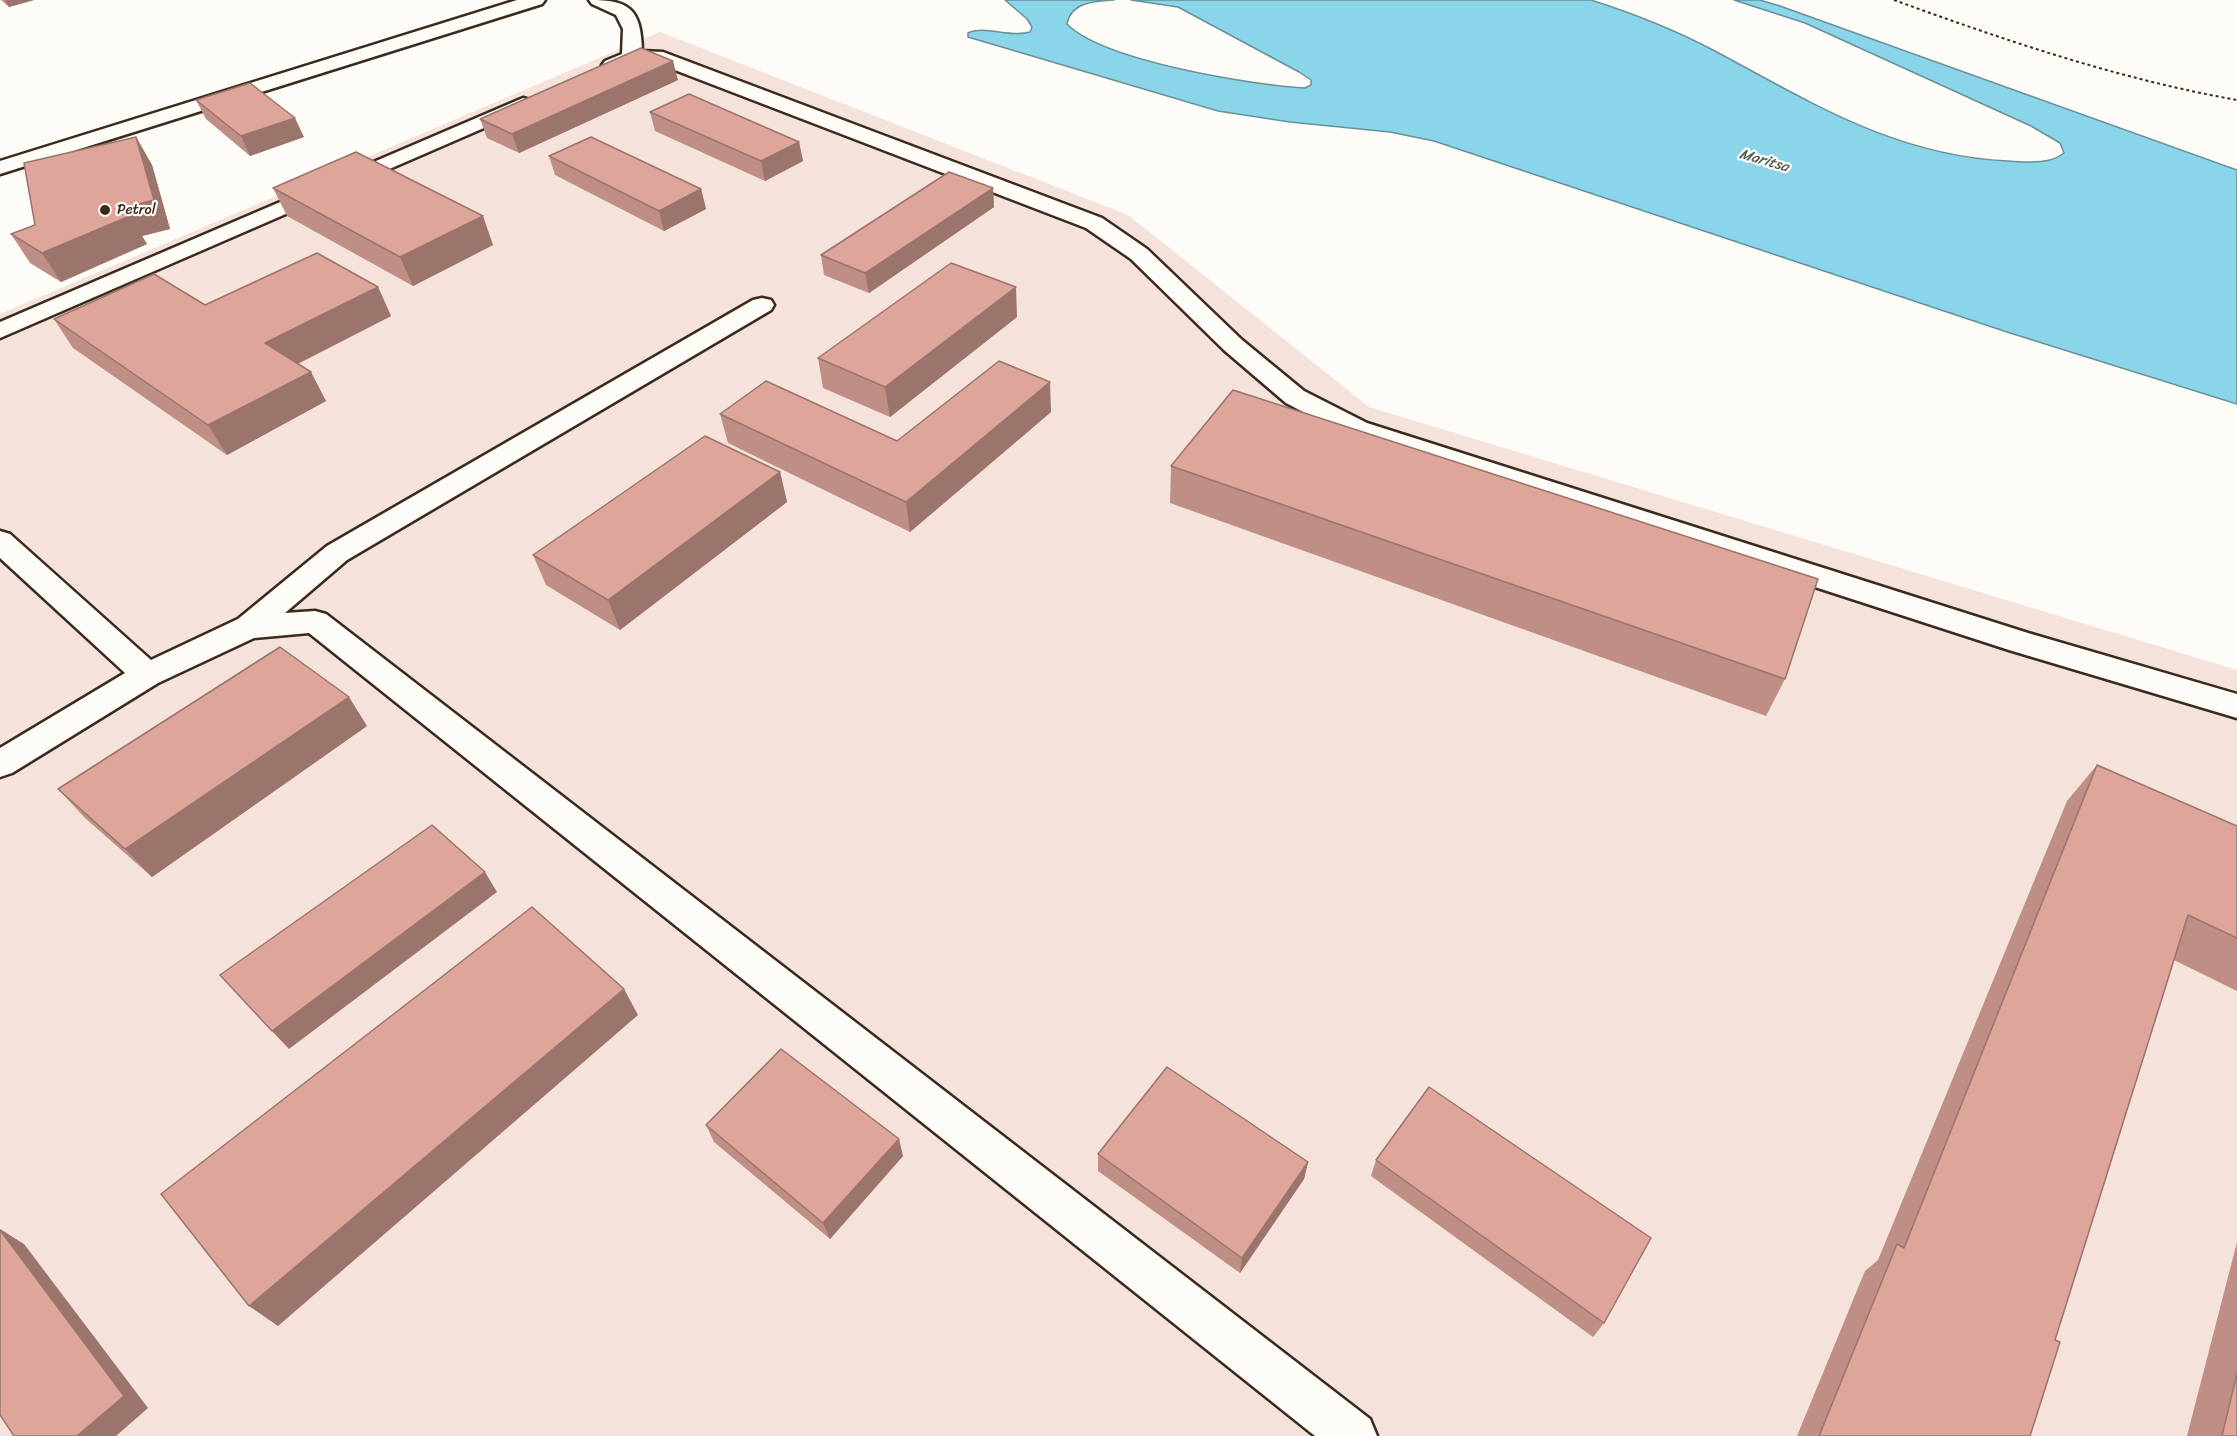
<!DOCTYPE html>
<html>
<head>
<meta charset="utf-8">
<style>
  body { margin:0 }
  canvas { display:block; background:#fdfcf7 }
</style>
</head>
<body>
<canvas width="2237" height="1436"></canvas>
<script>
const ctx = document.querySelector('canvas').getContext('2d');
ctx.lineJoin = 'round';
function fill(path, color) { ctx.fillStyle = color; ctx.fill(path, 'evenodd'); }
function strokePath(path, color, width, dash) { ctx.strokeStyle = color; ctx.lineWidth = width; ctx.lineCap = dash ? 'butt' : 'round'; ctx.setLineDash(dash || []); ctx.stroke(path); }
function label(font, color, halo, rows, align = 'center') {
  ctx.font = font + ' Sriracha,sans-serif'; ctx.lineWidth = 4.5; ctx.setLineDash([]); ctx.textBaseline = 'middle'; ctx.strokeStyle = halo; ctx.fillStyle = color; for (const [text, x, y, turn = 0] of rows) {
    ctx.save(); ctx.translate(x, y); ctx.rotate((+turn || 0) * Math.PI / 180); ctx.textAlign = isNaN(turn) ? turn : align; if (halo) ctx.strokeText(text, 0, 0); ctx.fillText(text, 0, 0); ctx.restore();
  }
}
const built = new Path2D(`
  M660,32L1128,215L1369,407L2237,670V1436H0V314Z`);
const water = new Path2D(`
  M1005,0H1114C1095,1 1071,2 1067,24C1103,61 1252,85 1305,88L1311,85V80L1299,72L1178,7L1131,0H1591C1632,13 1675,30 1713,50C1809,101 1894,156 2008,161C2027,162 2049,165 2064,153L2060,143L2031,126L1805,23L1734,0H1760L1780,6L2237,170V404L2010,333L1434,141L1390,132L1290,122L1218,111L968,37V33C984,25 1011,38 1030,32L1032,27L1027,19Z`);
const path = new Path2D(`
  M1894,0C2007,41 2119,79 2237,100`);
const service = new Path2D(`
  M589,0C630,0 641,9 642,51L663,52L1102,218L1147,249L1242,340L1304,391L1367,423L2028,633L2237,694V718L2009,650L1347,435L1286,403L1224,350L1131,259L1086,228L654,62L635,63L612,71L605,69L602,65L605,61L622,54L623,29L616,15L592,4Z
  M523,98L530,100L533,104L530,108L0,338V322Z
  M762,298L771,300L774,305L771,310L347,560L285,613L315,611L326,614L1370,1419L1377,1436H1315L309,633L254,638L158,683L12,773L0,777V748L125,673L0,558V531L10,534L151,660L238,619L327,546L753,300Z`);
const primary = new Path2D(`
  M517,0H545L542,4L0,174V161Z`);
const wall = new Path2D(`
  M1,0H34L9,7Z
  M678,80L519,153L487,138L480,119Z
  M196,100L304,137L250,156L206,119Z
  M650,112L799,142L803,161L765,181L655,131Z
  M136,137L152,165L170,229L142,236L147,244L61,282L30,263L11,234L35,225Z
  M549,156L701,189L706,209L664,231L555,175Z
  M273,188L493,245L413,286L287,216Z
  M993,188L994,207L869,293L824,275L821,255Z
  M378,287L391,316L298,364L326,401L227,455L73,348L54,319L205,305Z
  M1017,317L890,417L823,388L818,358Z
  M1051,412L910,532L728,443L720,414L897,441Z
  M1171,466L1785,679L1766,716L1170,503Z
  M780,472L787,502L620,630L546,585L533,555Z
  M367,726L152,877L85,818L58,789Z
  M2097,765L2237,826V991L2174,960L2055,1340L2030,1436H1797L1865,1271L1878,1260L2067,801Z
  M706,1125L903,1156L830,1239L714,1142Z
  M1098,1154L1308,1162L1304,1179L1240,1273L1098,1171Z
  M1376,1160L1604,1323L1593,1337L1371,1176Z
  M2237,1242V1436H2187Z`);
const shadedWall = new Path2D(`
  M5,0H34L9,7Z
  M673,61L678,80L519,153L512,134Z
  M295,118L304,137L250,156L241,136Z
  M136,137L152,165L170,229L142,236L147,244L61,282L42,253L119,209Z
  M799,142L803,161L765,181L761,161Z
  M993,188L994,207L869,293L865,273Z
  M701,189L706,209L664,231L659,211Z
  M483,216L493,245L413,286L400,257Z
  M378,287L391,316L281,372L265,343Z
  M1016,287L1017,317L890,417L885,387Z
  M311,372L326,401L227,455L208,425Z
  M1050,382L1051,412L910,532L906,502Z
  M780,472L787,502L620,630L608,600Z
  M349,697L367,726L152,877L125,849Z
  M485,872L497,892L289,1049L272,1031Z
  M624,989L638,1015L278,1326L249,1306Z
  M899,1139L903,1156L830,1239L823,1223Z
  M1308,1162L1304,1179L1240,1273L1242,1258Z
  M0,1229L24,1244L148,1408L116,1436H77Z`);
const building = new Path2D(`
  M641,48L673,61L512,134L480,119Z
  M250,83L295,118L241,136L196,100Z
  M689,94L799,142L761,161L650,112Z
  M136,137L154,200L119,209L130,216L42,253L11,234L35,225L24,163Z
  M591,137L701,189L659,211L549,156Z
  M356,152L483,216L400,257L273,188Z
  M949,172L993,188L865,273L821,255Z
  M317,253L378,287L265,343L311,372L208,425L54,319L154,274L205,305Z
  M951,263L1016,287L885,387L818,358Z
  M999,361L1050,382L906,502L720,414L766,381L897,441Z
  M1233,390L1818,579L1785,679L1171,466Z
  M705,436L780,472L608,600L533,555Z
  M280,647L349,697L125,849L58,789Z
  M2097,765L2237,826V938L2188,915L2055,1340L2060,1342L2030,1436H1819L1897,1244L1904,1248Z
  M432,825L485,872L272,1031L220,975Z
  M532,907L624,989L249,1306L161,1194Z
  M781,1049L899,1139L823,1223L706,1125Z
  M1167,1067L1308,1162L1242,1258L1098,1154Z
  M1429,1087L1651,1238L1604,1323L1376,1160Z
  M0,1230L124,1396L77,1436H14L0,1415Z
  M2237,1373V1436H2222Z`);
const markers = [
  [105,210,6,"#3b2a1e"]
];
const farPoinames = [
  ["Petrol",117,210]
];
const farWaternames = [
  ["Maritsa",1764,161,16]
];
fill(built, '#f4e2db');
fill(water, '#8ad5ea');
strokePath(water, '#6a9198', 1.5);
strokePath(service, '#3b2a1e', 5);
strokePath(primary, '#3b2a1e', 5);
strokePath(path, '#3b2a1e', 2, [3, 3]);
fill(service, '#fdfcf7');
fill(primary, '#fdfcf7');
fill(wall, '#bf8e84');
fill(shadedWall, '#9b746c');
fill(building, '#dea59a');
strokePath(building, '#9b746c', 1.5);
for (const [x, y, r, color] of markers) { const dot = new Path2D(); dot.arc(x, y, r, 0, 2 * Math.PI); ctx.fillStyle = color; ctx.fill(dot); strokePath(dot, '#fdfcf7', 2); }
label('14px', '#3b2a1e', '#fdfcf7', farPoinames, 'left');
label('italic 15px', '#535d5b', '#fdfcf7', farWaternames);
</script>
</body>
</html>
